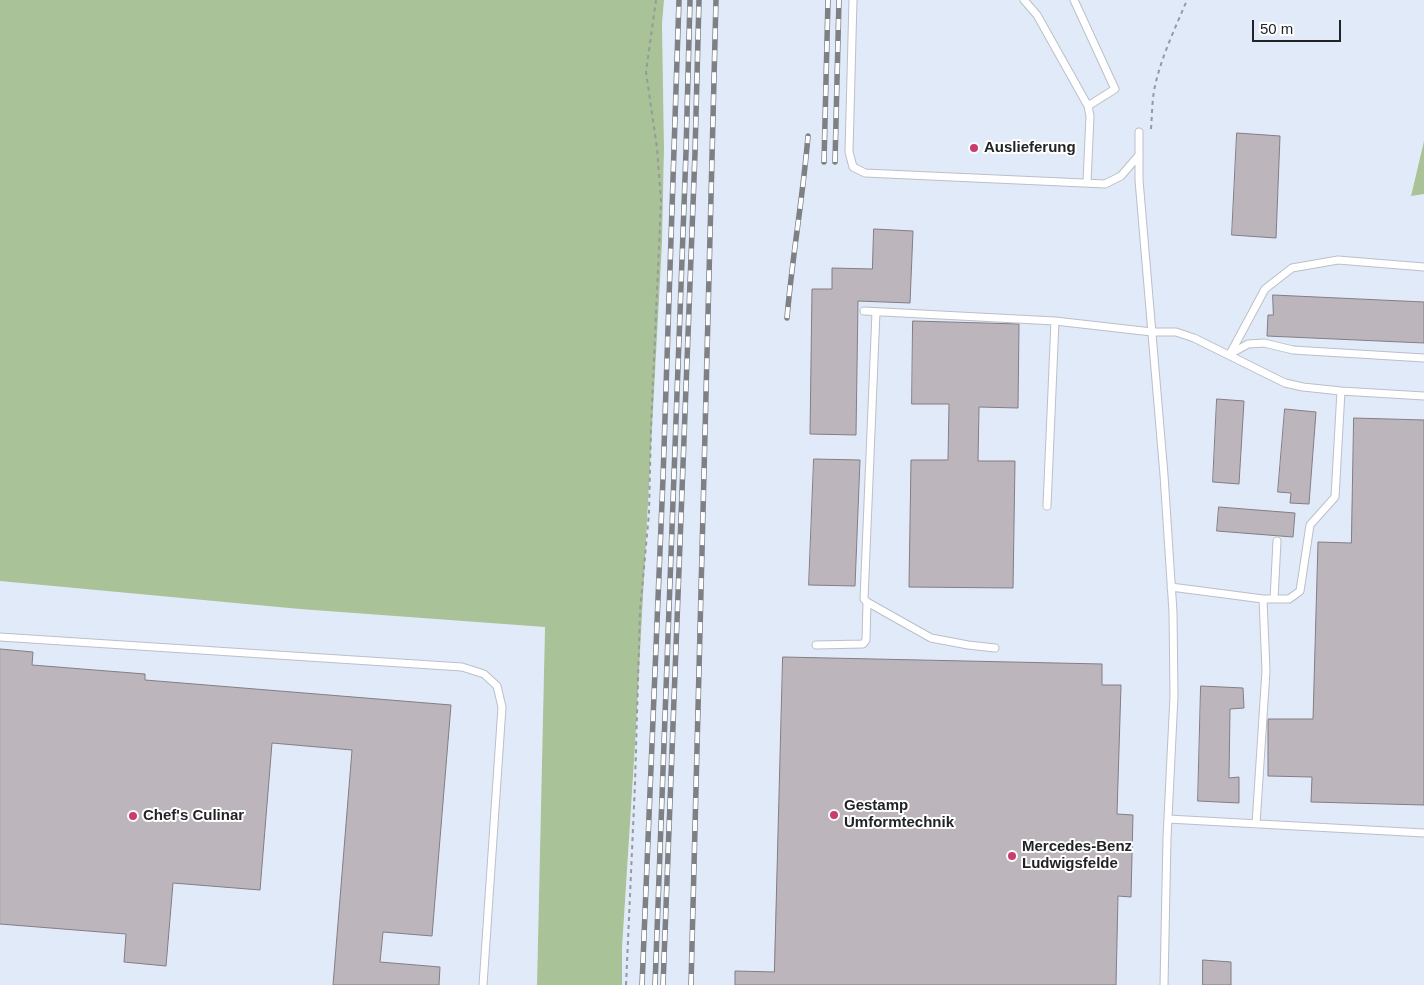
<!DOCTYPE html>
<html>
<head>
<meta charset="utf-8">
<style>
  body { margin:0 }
  #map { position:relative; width:1424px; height:985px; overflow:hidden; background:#f0f5fd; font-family:Helvetica,sans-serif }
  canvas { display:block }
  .scale { position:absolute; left:1252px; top:20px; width:89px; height:22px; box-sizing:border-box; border:2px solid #222326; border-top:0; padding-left:6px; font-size:15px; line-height:18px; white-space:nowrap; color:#222326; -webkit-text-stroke:4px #fff; paint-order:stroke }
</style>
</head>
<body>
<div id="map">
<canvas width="1424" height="985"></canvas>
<div class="scale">50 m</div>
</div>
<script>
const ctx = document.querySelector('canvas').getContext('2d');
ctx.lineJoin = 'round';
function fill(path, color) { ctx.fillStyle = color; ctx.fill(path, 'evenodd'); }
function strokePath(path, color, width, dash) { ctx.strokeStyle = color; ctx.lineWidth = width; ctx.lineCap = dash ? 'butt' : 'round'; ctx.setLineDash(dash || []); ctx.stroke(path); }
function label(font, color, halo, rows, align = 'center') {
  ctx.font = font + ' Helvetica,sans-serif'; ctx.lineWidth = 4; ctx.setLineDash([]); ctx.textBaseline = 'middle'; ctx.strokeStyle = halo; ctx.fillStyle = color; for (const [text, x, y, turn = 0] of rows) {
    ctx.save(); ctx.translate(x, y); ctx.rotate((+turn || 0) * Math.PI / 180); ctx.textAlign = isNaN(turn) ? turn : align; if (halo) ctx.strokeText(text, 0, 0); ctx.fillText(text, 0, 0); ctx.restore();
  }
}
const built = new Path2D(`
  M0,0L545,627L537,985H0Z
  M664,0H1424V141L1411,195L1424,194V985H622V948L635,745L662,243L664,148L662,24Z`);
const forest = new Path2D(`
  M0,0H664L662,24L664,148L662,243L635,745L622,948V985H537L545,627L300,609L0,581Z
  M1424,141V194L1411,196Z`);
const building = new Path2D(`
  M1237,133L1280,136L1276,238L1232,235Z
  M874,229L913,231L910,303L858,301L856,435L810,434L812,289H832V268L872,269Z
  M1273,295L1424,302V343L1267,336L1268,315H1273Z
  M913,321L1019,324L1018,408L979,407L978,461H1015L1013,588L909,587L911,460H948L949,404H912Z
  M1217,399L1244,401L1239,484L1213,482Z
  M1285,409L1316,412L1309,504L1290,503L1291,493L1278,492Z
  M1354,418L1424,420V805L1311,802L1312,777L1268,776V719H1313L1318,542L1351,543Z
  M814,459L860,460L855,586L809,585Z
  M1219,507L1295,513L1293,537L1217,531Z
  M0,649L33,652L32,665L145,674V680L451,705L432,936L383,932L380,962L440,967L439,985H333L352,750L272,743L260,890L173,883L166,966L124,962L126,934L0,924Z
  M783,657L1102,664V685H1121L1117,814L1133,815L1131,897L1118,896L1116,985H735V971L774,972Z
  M1201,686L1243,688L1244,708L1230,709L1229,778L1239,777V803L1198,801Z
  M1203,960L1231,962V985H1203Z`);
const path = new Path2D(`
  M1151,129C1152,116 1152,103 1154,91C1160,59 1175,29 1187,0
  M626,985L635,784L640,611L649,513L651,427L661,201L657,148L646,72L656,0`);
const service = new Path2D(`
  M853,0L849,152L853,167L865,173L1105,184L1121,176L1139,155
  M1024,0L1037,15L1088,106L1090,116L1087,182
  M1074,0L1115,89L1088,106
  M1139,132V180L1164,475L1173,612L1174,696L1167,838L1164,985
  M864,311L1055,321L1152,332H1176L1194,338L1285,383L1303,387L1341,391L1424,396
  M876,312L864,599L867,602L931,638L968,645L995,648
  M1230,354L1265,289L1292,268L1338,260L1424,267
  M1230,354L1248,344L1264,343L1293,350L1424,358
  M1047,506L1055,321
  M1171,587L1263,599H1289L1300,591L1310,525L1335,497L1341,391
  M1274,599L1277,541
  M0,637L462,667L484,674L497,686L502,707L483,985
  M816,645L863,644L866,640L867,602
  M1168,819L1424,833
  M1256,824L1266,671L1263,599`);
const rail = new Path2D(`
  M824,162L828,0
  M835,162L839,0
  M787,318C792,258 803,197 808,136
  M642,985L663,478L679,0
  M655,985L686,152L690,0
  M663,985L695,153L699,0
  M691,985L716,0`);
const markers = [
  [974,148,5,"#ca3c6b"],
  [834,815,5,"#ca3c6b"],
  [133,816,5,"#ca3c6b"],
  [1012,856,5,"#ca3c6b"]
];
const poiNames = [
  ["Auslieferung",984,148],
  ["Gestamp",844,806],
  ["Umformtechnik",844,823],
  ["Chef's Culinar",143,816],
  ["Mercedes-Benz",1022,847],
  ["Ludwigsfelde",1022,864]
];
fill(built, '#e1eaf9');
fill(forest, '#aac297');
fill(building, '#bcb5bc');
strokePath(building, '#847d84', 1);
strokePath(service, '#bbbfc7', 9);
strokePath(path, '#96999f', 2, [4, 4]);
strokePath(service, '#fff', 7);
strokePath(rail, '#7d8085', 5.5);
strokePath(rail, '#fff', 4, [11]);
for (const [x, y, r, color] of markers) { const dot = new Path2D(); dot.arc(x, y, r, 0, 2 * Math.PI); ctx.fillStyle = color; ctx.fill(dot); strokePath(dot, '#fff', 2); }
label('bold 15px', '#222326', '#fff', poiNames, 'left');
</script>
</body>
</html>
